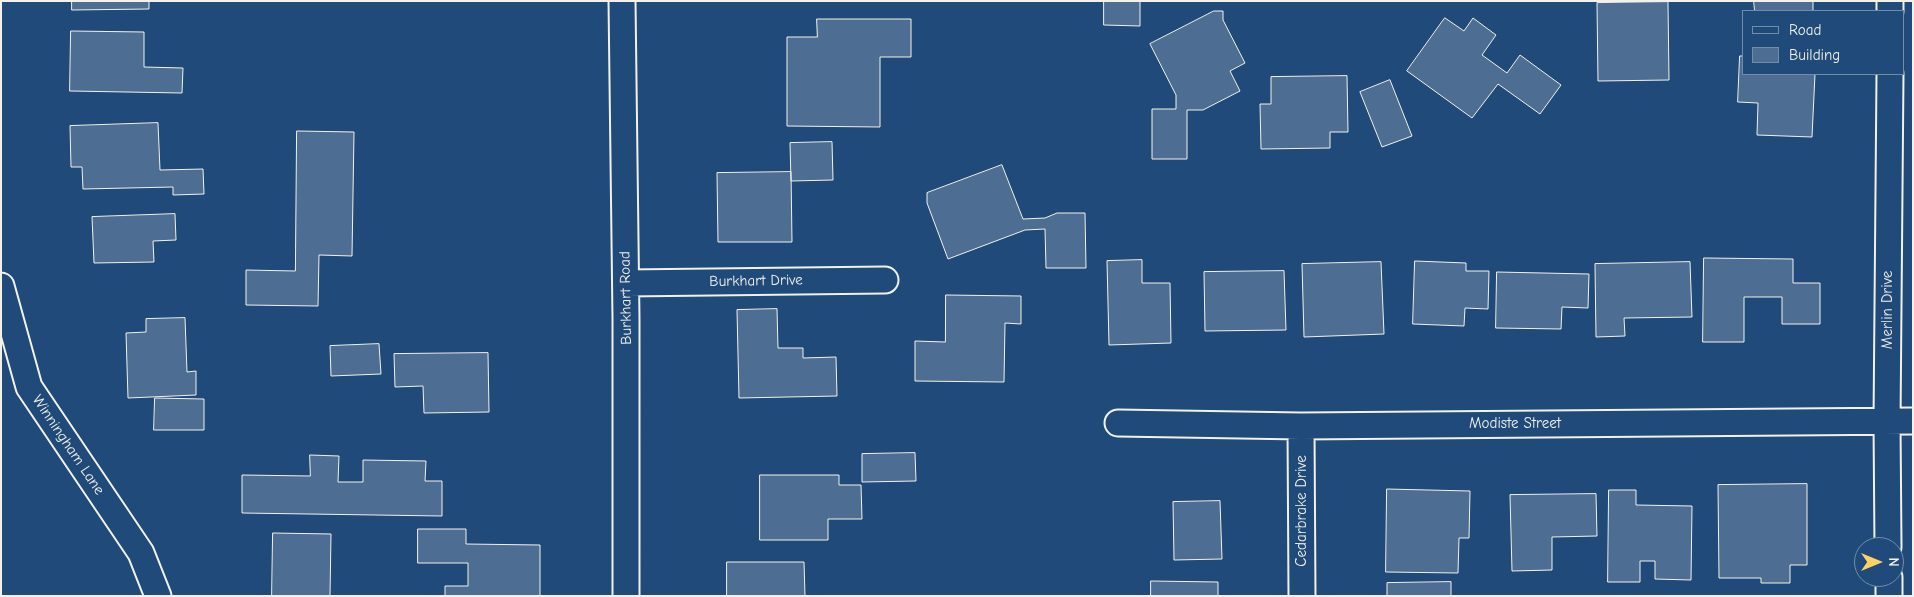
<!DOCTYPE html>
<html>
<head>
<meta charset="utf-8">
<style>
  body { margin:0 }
  #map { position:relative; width:1914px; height:597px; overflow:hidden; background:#1f4a7a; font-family:"Comic Neue",sans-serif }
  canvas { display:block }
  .frame { position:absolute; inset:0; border:2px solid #f4f1e8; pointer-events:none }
  .legend { position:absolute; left:1742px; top:10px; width:162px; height:65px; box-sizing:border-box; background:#1f4a7a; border:1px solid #748da6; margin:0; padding:6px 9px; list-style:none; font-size:15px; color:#f4f1e8 }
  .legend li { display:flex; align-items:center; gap:10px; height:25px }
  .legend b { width:25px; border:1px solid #748da6 }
  .north { position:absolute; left:1854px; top:537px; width:50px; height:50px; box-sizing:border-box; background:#1f4a7a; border:1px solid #748da6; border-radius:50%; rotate:90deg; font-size:14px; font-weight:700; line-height:20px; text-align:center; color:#f4f1e8 }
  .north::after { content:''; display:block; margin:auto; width:18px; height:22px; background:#ffd166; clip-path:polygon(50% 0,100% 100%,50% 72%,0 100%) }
</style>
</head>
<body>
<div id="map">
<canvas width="1914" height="597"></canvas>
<div class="frame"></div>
<ul class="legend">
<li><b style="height:6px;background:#1f4a7a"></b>Road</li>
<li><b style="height:14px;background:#4d6e92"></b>Building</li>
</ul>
<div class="north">N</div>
</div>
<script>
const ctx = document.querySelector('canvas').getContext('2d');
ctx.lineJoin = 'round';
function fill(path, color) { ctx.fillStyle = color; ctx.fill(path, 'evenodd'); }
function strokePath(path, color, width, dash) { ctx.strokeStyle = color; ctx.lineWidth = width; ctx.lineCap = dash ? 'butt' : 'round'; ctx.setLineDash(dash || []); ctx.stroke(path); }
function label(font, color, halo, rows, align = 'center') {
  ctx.font = font + ' "Comic Neue",sans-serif'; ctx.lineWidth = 4; ctx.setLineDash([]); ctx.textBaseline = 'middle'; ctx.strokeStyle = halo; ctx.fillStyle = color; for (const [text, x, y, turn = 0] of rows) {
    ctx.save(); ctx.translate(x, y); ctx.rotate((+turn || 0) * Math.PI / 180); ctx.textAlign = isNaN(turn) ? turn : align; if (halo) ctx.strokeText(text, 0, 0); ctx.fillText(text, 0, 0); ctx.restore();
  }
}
const building = new Path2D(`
  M72,1H149V9L72,10Z
  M1104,1H1140V26L1104,25Z
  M1754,1H1813V11H1755Z
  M1668,2L1669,80L1598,81L1597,3Z
  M1214,11H1223V20L1245,63L1230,71L1240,91L1203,110H1187V159H1152V109H1176V95L1150,44Z
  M1445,18L1464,31L1473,18L1496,35L1482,55L1507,73L1520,55L1561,85L1540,114L1498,84L1472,118L1407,71Z
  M817,19H911V57H880V127L787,126V37H817Z
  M71,31L144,32V67L183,68L182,93L70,91Z
  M1740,56H1743V74H1815L1812,137L1757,135L1758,103L1738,102Z
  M1347,76L1348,132H1330V148L1261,149L1260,104H1271V77Z
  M1390,80L1412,136L1382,147L1360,92Z
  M158,123L160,170L203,169L204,194L173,195V187L83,189L82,167H71L70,126Z
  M297,131L354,132L352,256L319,255L318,306L246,305V270L295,271Z
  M832,142L833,180L791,181L790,143Z
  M1002,165L1023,219L1045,218L1057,213H1085L1086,268H1046L1045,229L1025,230L948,259L927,203V193Z
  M791,172L792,242H718L717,173Z
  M175,214L176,240L153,241L154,262L94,263L92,217Z
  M1704,258L1793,259V283H1820V324H1782V297H1744V342H1703Z
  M1142,260V283H1170L1171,343L1109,345L1107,261Z
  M1415,261L1466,263V271H1489L1488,309L1465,308L1464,326L1413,324Z
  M1381,262L1384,334L1304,337L1302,264Z
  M1690,262L1692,317L1624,318L1625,336L1596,337L1595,264Z
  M1284,271L1286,330L1205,331L1204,272Z
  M1497,272L1589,274L1588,308L1562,307L1561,329L1496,328Z
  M946,295L1021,296V324L1005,323L1004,382L915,381V341L945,342Z
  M777,309L778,348H803V358L836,357L837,396L739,398L737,310Z
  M185,318L187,372L196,371V395L128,398L126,333L146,332V319Z
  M379,344L381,374L331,376L330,346Z
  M488,353L489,412L424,413L423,386L395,387L394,354Z
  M155,398L204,399V430H154Z
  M915,453L916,481L862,482V454Z
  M310,455L339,456L338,482H363V460L426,461L425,481H442V516L242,513V475L310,476Z
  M760,475H839V485H861L862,519H828V540H760Z
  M1807,484V565H1790V583H1761V578H1719L1718,485Z
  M1387,489L1470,491L1469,538H1459L1458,573L1386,572Z
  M1609,490H1636V505L1692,506L1691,580L1655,579V561H1640V582H1608Z
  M1596,494L1597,536L1552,537V570L1512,571L1510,495Z
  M1220,501L1222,559L1174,560L1173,502Z
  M418,529H466V544L540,545V596H445V586H468V563H418Z
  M273,533L331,534L330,596H272Z
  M727,562H804L805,596H727Z
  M1151,581L1218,582V596H1151Z
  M1451,582V596H1387V583Z`);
const street = new Path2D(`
  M622,1L626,319V596
  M1890,11V1
  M626,283L885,280
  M1,286L29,387L141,553L158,596
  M1118,423L1301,426L1913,421
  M1301,426L1302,596
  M1888,547L1887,422L1890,74
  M1889,577V596`);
const streetNames = [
  ["Burkhart Drive",756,281,-1],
  ["Burkhart Road",626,298,-91],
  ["Merlin Drive",1888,310,-90],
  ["Modiste Street",1515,424],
  ["Winningham Lane",68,445,56],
  ["Cedarbrake Drive",1302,511,-90]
];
fill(building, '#4d6e92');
strokePath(building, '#f4f1e8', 1);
strokePath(street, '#f4f1e8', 29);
strokePath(street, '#1f4a7a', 25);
label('15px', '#f4f1e8', '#1f4a7a', streetNames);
</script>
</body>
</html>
